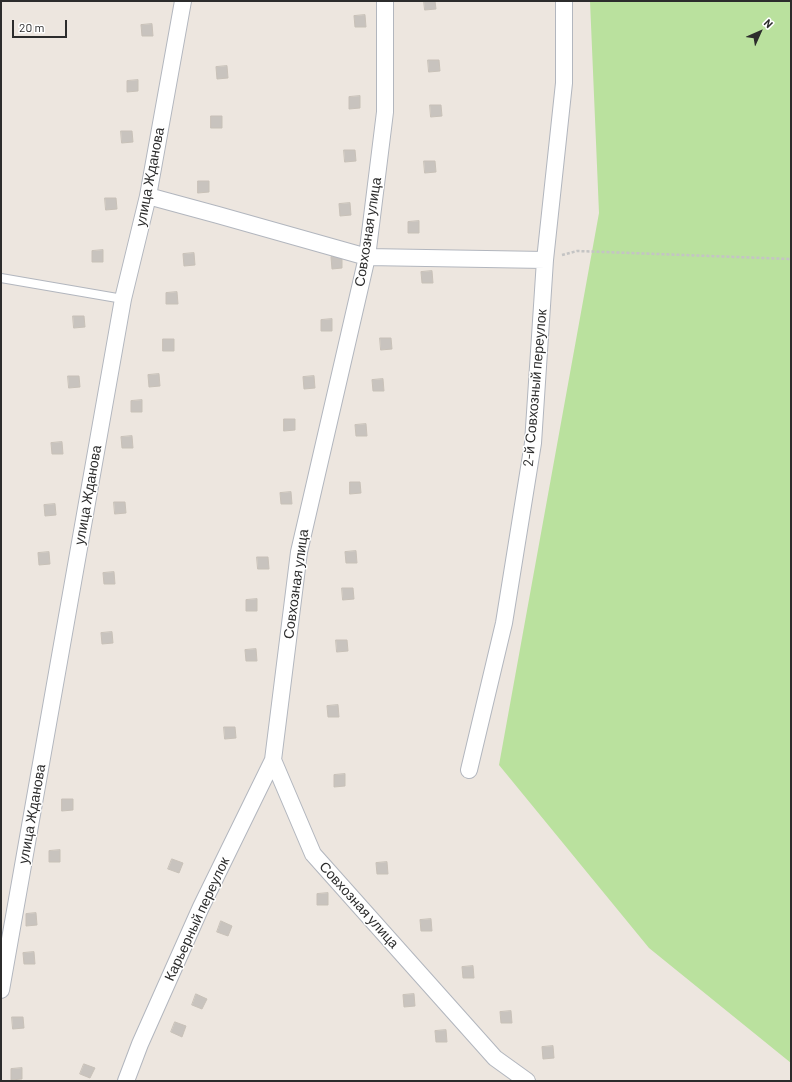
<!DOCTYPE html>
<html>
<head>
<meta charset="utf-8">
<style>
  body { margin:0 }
  #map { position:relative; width:792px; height:1082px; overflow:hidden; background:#ede6df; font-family:Barlow,sans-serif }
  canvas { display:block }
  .frame { position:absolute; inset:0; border:2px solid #2c2c2c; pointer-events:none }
  .north { position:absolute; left:740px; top:12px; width:40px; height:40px; -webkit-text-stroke:3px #fff; paint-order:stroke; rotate:45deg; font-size:11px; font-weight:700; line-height:16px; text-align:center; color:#2c2c2c }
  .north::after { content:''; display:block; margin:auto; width:14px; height:18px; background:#2c2c2c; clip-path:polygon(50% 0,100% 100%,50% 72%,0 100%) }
  .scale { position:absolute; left:12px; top:20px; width:55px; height:18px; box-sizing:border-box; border:2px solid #2c2c2c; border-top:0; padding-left:5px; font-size:12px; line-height:14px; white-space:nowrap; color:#2c2c2c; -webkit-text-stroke:3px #fff; paint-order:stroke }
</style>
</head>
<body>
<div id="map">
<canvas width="792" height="1082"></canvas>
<div class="frame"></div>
<div class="north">N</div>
<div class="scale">20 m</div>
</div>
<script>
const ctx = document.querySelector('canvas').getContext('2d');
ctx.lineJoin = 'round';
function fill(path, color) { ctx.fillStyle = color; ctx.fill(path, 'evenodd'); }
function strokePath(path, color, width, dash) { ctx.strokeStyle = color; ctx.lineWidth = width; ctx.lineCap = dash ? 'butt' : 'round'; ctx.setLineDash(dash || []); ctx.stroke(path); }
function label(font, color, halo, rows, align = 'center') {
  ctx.font = font + ' Barlow,sans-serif'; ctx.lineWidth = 3; ctx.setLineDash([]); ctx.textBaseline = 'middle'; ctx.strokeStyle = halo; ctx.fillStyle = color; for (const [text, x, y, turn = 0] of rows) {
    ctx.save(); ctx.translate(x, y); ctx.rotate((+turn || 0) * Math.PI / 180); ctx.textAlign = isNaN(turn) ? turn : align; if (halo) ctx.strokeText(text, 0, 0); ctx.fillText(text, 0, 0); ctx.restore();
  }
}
const green = new Path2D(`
  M590,1H791V1063L649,948L499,765L599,213Z`);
const building = new Path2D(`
  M424,1H435L436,9L425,10Z
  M365,15L366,27H355L354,16Z
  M152,24L153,36H142L141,25Z
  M428,60H439L440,71L429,72Z
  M227,66L228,78L217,79L216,67Z
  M138,80V91L127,92V81Z
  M360,96V108L349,109V97Z
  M430,105H441L442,116L431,117Z
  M211,116H222V128H211Z
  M121,131H132L133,142L122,143Z
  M344,150H355L356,161L345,162Z
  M424,161H435L436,172L425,173Z
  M198,181H209V192L198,193Z
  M105,198H116L117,209L106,210Z
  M350,203L351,215L340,216L339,204Z
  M419,221V233H408V222Z
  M103,250V262H92V251Z
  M194,253L195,265L184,266L183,254Z
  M342,256V268L332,269L331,257Z
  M432,271L433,283H422L421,272Z
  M177,292L178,304H166V293Z
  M73,316H84L85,327L74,328Z
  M332,319V331H321V320Z
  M380,338H391L392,349L381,350Z
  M163,339H174V351H163Z
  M159,374L160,386L149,387L148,375Z
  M68,376H79L80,387L69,388Z
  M314,376L315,388L304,389L303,377Z
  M383,379L384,391H373L372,380Z
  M142,400V412H131V401Z
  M284,419H295V430L284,431Z
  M366,424L367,436H356L355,425Z
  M132,436L133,448H122L121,437Z
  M62,442L63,454H52L51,443Z
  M350,482H360L361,493L350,494Z
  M291,492L292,504H281L280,493Z
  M114,502H125L126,513L115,514Z
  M55,504L56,515L45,516L44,505Z
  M356,551L357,563H346L345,552Z
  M49,552L50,564L39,565L38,553Z
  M257,557H268L269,569H258Z
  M114,572L115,584H104L103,573Z
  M342,588H353L354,599L343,600Z
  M257,599V611H246V600Z
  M112,632L113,643L102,644L101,633Z
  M336,640H347L348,651L337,652Z
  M256,649L257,661H246L245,650Z
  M338,705L339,717H328L327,706Z
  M224,727H235L236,738L225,739Z
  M345,774V786L334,787V775Z
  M62,799H73V810L62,811Z
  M60,850V862H49V851Z
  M172,859L183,863L179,873L168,869Z
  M387,862L388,874H377L376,863Z
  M328,893V905H317V894Z
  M36,913L37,925L26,926V914Z
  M431,919L432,931H421L420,920Z
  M221,921L232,926L228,936L217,932Z
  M34,952L35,964H24L23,953Z
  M473,966L474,978H463L462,967Z
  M196,994L207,999L202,1009L192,1005Z
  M414,994L415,1006L404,1007L403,995Z
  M511,1011L512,1023H501L500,1012Z
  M12,1017H23L24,1028L13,1029Z
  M175,1022L186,1026L182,1037L171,1032Z
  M446,1030L447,1042H436L435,1031Z
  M553,1046L554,1058L543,1059L542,1047Z
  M84,1064L95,1068L90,1078L80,1074Z
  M22,1068V1079L11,1080V1069Z`);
const path = new Path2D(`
  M562,255L577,251L791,259`);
const service = new Path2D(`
  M1,278L123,299`);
const minor = new Path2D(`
  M385,1V112L367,257L299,552L273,760L313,854L495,1058L527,1081
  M148,196L218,215L367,257L545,260
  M469,770L504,623L533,443L545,260L564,83V1
  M1,990L123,299L148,196L183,1
  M126,1081L140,1044L201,907L273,760`);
const streetNames = [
  ["улица Жданова",150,177,-79],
  ["Совхозная улица",368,232,-81],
  ["2-й Совхозный переулок",535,388,-85],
  ["улица Жданова",88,495,-80],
  ["Совхозная улица",296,584,-82],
  ["улица Жданова",32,814,-80],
  ["Совхозная улица",359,905,48],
  ["Карьерный переулок",197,919,-65]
];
fill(green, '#bae19e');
fill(building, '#c8c3be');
strokePath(building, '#c8c1b8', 1);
strokePath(service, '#b2b6be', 10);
strokePath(minor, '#b2b6be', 18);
strokePath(path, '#c4c4c4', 2.5, [3, 2]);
strokePath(service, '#fff', 8);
strokePath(minor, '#fff', 16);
label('14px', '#2c2c2c', '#fff', streetNames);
</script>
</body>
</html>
